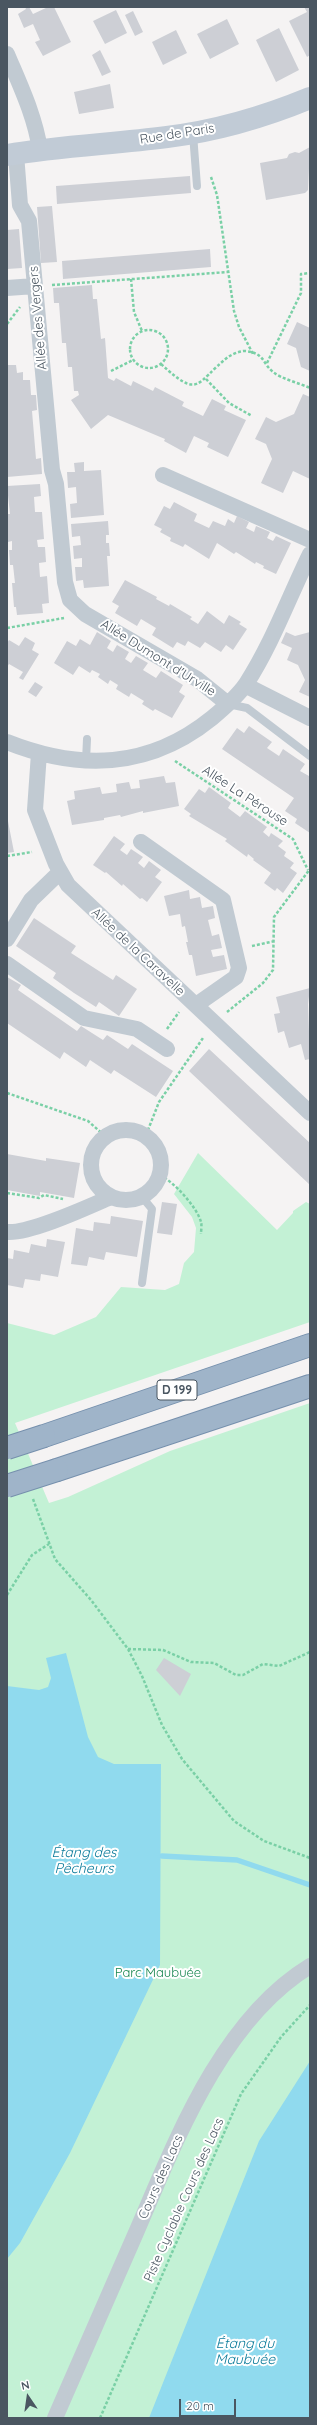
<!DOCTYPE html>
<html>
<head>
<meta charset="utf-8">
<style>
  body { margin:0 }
  #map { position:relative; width:317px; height:2425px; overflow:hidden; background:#f5f3f3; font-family:Quicksand,sans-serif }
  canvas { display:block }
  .frame { position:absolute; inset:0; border:8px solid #4a5661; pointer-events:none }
  .north { position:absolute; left:8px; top:2377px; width:40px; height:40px; -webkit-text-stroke:3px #fff; paint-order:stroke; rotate:347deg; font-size:11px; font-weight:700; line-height:16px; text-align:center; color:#4a5661 }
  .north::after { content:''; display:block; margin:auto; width:14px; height:18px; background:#4a5661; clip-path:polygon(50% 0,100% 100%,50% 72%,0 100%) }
  .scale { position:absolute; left:179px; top:2399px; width:57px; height:18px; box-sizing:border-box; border:2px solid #4a5661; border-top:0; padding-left:5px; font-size:12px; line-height:14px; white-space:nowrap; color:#4a5661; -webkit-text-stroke:3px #fff; paint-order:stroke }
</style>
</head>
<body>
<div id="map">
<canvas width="317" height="2425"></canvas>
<div class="frame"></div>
<div class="north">N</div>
<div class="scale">20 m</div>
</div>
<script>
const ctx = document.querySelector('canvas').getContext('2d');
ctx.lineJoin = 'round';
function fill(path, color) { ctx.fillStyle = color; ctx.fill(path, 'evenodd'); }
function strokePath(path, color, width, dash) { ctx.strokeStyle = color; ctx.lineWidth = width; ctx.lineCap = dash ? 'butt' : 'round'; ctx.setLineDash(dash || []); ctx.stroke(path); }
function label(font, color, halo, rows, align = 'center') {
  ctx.font = font + ' Quicksand,sans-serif'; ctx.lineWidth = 4; ctx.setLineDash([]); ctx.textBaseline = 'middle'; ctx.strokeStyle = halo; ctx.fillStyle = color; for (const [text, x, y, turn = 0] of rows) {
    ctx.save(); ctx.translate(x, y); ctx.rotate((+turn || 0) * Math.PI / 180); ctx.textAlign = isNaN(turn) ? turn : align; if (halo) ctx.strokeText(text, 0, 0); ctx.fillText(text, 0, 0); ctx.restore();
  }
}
const green = new Path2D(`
  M198,1153L277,1230L293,1213V1211L306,1202L310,1204V1322L15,1423L49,1503L68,1497L170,1451L310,1403V2418H7V1323L54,1335L96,1317L121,1287L165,1290L179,1284L184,1263L194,1252L196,1228L192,1217L174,1194Z`);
const water = new Path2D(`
  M66,1653L88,1737L98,1757L114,1764H161L160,1965L70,2153L20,2243L7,2259V1686L39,1690L48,1687L51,1678L46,1658Z
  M310,2061V2418H149L259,2141Z`);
const stream = new Path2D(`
  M162,1856L237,1860L310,1885`);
const building = new Path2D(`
  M25,7H29L33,14L48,7H54L71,42L43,56L35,42L40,40L33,24L24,28L18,14L26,9Z
  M304,7H310V55L307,57L289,21L307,12Z
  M116,10L127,33L105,44L93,21Z
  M133,11L143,32L135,36L125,15Z
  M227,19L239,44L210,59L197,34Z
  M279,28L299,70L276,82L256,40Z
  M176,30L187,53L163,65L152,42Z
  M100,50L111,72L102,76L92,55Z
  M110,84L114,108L79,114L74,92Z
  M310,147L308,190L305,193L266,200L260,163L287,158L289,154L295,152L299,153Z
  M190,176L191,193L57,204L56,186Z
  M52,206L57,262L41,263L37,207Z
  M19,229L22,268L7,269V230Z
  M210,249L211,267L63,279L62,261Z
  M92,285L93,299H97L101,339L105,338L108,378L114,381L116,378L131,386L133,381L153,391L155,387L184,402L182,406L203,416L212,399L226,406L224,410L246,420L228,457L207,447L209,443L194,436L186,453L164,441L165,439L108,415L91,429L71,400L79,395L78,391H74L72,367H68L66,343H62L59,303H54L53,288Z
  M297,322L310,328V371L301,367L296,348L287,344Z
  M7,365H16L17,373L23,372V380H30L31,395H36L37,410L32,411L36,459L41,458L42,474L7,477Z
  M303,394L310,397V479L293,471L283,493L261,483L272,459L266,444L255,439L266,417L276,422L294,414Z
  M84,462V471L101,470L104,515L71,518L70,504L77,503L76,487L68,488L67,472H75L74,463Z
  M40,484L41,496L34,497L35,512H42L44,539L37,540L38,547H45L46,562L39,563L40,577L47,576L49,603L42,604L43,613L17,615L16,607H14L12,583H15L13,565H10L9,550H12V541L8,542L7,524V514H10L7,486Z
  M174,502L197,514L194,521L209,528L213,521L225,526L228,519L234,523L237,516L249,522L246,528L254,532L256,526L270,532L267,538L273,541L276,536L291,543L276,574L263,568L264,566L256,562L255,564L236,552L234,554L217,543L209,559L185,544L183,547L170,541L171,538L160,532L162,529L154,525L164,506L170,509Z
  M108,521L109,535H106V543H109L110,556H107L109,586L84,588L83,580L76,581L75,567H82V558L74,559L73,546L81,545L80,536L72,537L71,524Z
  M125,580L157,597L156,599L169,606L170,604L192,617L190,619L198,624L207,611L224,624L229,615L241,622L239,624L247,629L233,650L226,645L221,652L205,642L200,648L188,641L185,646L177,642L173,648L152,635L156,628L141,619L137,626L115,613L119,606L112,602Z
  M97,632L111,641L107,648L113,652L117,645L129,652L125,659L131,663L136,656L148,663L143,670L156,678L161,671L183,685L179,692L185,696L172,718L155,709L153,711L142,704L144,701L131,693L129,697L116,689L118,685L110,680L108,684L98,677L100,674L92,670L90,673L79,666L73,675L54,663L67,641L76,646L80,639L90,645Z
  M286,632L295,636L310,632V697L299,692L305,680L298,665L287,660L292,648L281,643Z
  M25,637L35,643L32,650L39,654L23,680L19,678L23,672L9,664L7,667V643L9,640L19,646Z
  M35,682L43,687L36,697L28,692Z
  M249,726L272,742L267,748L279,756L283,749L305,764L300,771L309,776L310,774V833L295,823L297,819L285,811L294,798L222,749L237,728L244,733Z
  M164,776L166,783L175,782L179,806L143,813V811L121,817L120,815L104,818V820L72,825L67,801L75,799L74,791L100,787L102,794L117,792L116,784L129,782L131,789L140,788L139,780Z
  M209,787L231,803L228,808L240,817L245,811L267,827L263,832L269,837L271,833L283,841L278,846L286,852L284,856L294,863L290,868L297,873L283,893L277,888L275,891L264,883L271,873L253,860L254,859L248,854L247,857L225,841L227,839L189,816L191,814L184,809L199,789L205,793Z
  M7,816L14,852L7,853Z
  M114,836L125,844L120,850L127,855L131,849L143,857L138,863L144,868L149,861L161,870L155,877L162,882L147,902L142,898L140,899L123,884L122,886L106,872L105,873L93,865Z
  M189,890L190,899L200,897L202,908L213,906L215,918L208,920L212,936L219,934L222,948L211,950L213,957L224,955L227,969L196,976L192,955H189L186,942H188L185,926L182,927L180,914L169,916L164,896Z
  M34,918L76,946L71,953L113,980L116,975L137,989L119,1016L99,1002L96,1007L74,993L53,978L56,973L16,946Z
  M7,977L21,985L18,990L77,1031L81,1026L103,1040L107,1035L128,1049L132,1044L173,1071L156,1097L114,1070L111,1074L90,1060L86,1067L64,1052L60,1059L7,1023Z
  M310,988L308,1004L310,1059L305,1060L301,1044L289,1048L284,1031L278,1033L274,1014L280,1013L276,997Z
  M209,1049L310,1143V1185L189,1071Z
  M7,1154L46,1161V1158L80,1163L74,1198L40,1192V1196L7,1190Z
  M162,1202L177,1204L172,1235L157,1233Z
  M111,1216L143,1221L137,1257L106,1252L104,1260L89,1257L87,1266L71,1264L76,1228L93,1231L94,1222L110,1224Z
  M47,1239L65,1242L58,1277L41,1274L40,1281L25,1279L23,1288L7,1285V1258L13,1259L14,1250L29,1253L31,1244L46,1247Z
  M164,1658L191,1674L180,1696L156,1670Z`);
const path = new Path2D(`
  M211,177L217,195L234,311L239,327L253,354
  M131,279L134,312L142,331
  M52,285L228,272
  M7,324L20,307
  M130 349a19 19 0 1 1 38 0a19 19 0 1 1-38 0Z
  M267,363L301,293V274L310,273
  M161,364C200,400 195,383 228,357C233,354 239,351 245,351C265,353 262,363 273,372C282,379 299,383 310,388
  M111,371L133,360
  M206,379L229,403L252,416
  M7,628L64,618
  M175,761L293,839L308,870
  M7,856L32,852
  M252,946L275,941
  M227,1012L263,983L273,970L274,917L310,869
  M167,1029L179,1012
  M7,1093L88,1121L105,1136
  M146,1135L159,1102L203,1038
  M160,1175C174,1182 197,1207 201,1222C202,1225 201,1231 201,1234
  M7,1193L39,1198L44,1195L63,1199
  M33,1499L55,1559L91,1600L128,1649L142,1676L162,1725L182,1759L234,1821L264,1841L310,1858
  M7,1595L32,1555L49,1544
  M128,1649L163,1650L191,1662L214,1663L236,1675H243L263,1664L279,1666L310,1652
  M100,2418L241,2094L281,2037L310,2005`);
const service = new Path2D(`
  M193,134L197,186
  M228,704L247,708L310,756
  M86,761L87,739
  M142,1197L152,1209L142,1283`);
const minor = new Path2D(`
  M7,54C20,85 35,116 40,150
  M16,154L20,205L29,221L52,470L56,484L65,582L70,600L85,614L197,679L228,704
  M7,288L35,286
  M163,475L310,540
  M245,685L310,718
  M7,742C80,771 149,769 212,718C224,708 237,697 246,684C272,644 289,597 310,554
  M39,753L35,810L56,864L68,885L310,1113
  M141,842L223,900L239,968L236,977L196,1005
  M7,939L31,900L60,872
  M7,964L84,1018L137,1029L167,1049
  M91 1165a35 35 0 1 1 70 0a35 35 0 1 1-70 0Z
  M7,1232C30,1234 88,1207 111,1197
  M55,2418C82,2357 108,2296 135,2235C175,2143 220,2021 310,1966`);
const secondary = new Path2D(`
  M7,155C60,146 113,144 167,137C216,131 264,117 310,98`);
const trunk = new Path2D(`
  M44,1436L310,1345
  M57,1470L310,1386`);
const trunkBridge = new Path2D(`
  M7,1448L44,1436
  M7,1486L57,1470`);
const shields = [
  [177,1390,40]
];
const shieldNames = [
  ["D 199",177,1390]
];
const streetNames = [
  ["Rue de Paris",177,134,-9],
  ["Allée des Vergers",38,318,-95],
  ["Allée Dumont d'Urville",158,658,32],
  ["Allée La Pérouse",245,796,33],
  ["Allée de la Caravelle",138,952,43],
  ["Cours des Lacs",161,2177,-66],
  ["Piste Cyclable Cours des Lacs",184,2200,-66]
];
const parkNames = [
  ["Parc Maubuée",158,1973]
];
const waterNames = [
  ["Étang des",84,1853],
  ["Pêcheurs",84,1869],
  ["Étang du",245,2344],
  ["Maubuée",245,2360]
];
fill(green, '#c3f1d5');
fill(water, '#90daee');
strokePath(stream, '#90daee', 5.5);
fill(building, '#cdcfd5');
strokePath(trunk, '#7690ad', 24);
strokePath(path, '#7ad0a6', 2.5, [3, 2]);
strokePath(service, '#c1cad2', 8);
strokePath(minor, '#c1cad2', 16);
strokePath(secondary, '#c1cbd6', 22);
strokePath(trunk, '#9fb4c9', 22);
strokePath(trunkBridge, '#7690ad', 24, []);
strokePath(trunkBridge, '#9fb4c9', 22);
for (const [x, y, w] of shields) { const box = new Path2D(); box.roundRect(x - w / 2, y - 10, w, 20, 3); ctx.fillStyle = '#fff'; ctx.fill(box); strokePath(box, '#4a5661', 1); }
label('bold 12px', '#4a5661', null, shieldNames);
label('13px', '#4a5661', '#fff', streetNames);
label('13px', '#17864f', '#fff', parkNames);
label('italic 14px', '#0c7c9b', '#fff', waterNames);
</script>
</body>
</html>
